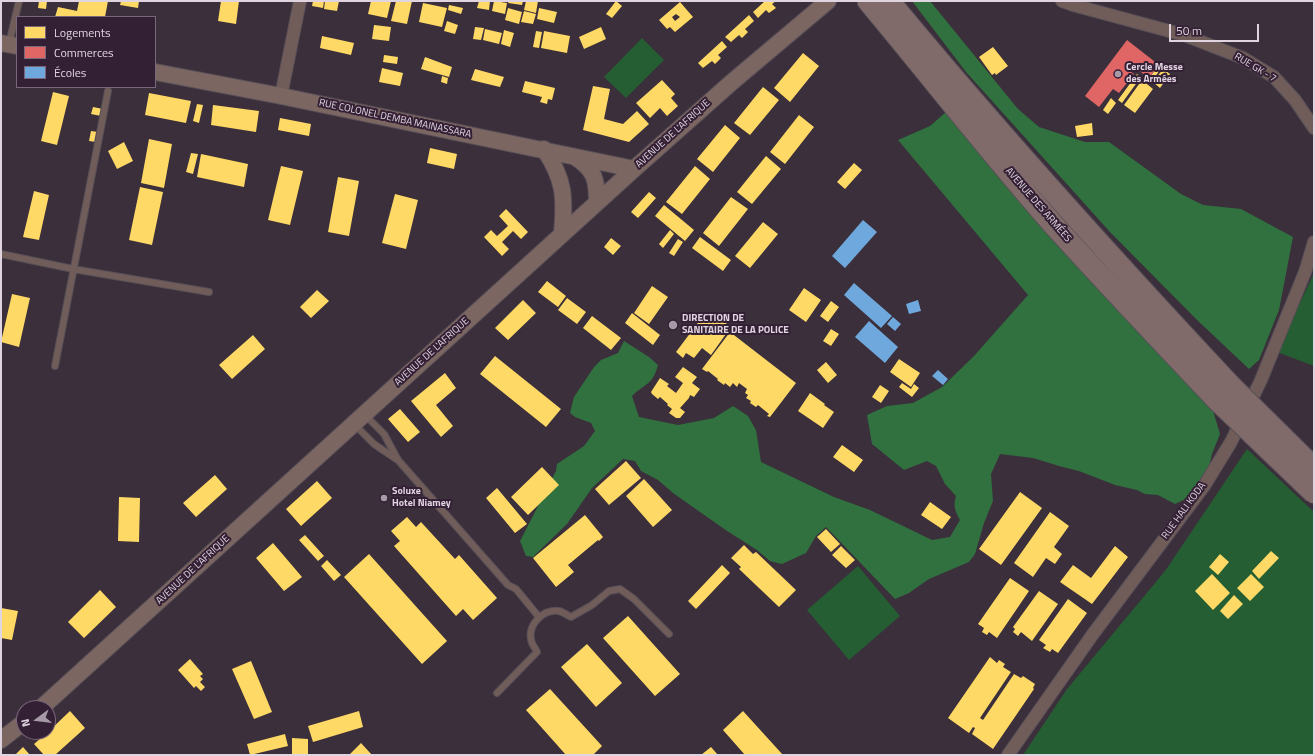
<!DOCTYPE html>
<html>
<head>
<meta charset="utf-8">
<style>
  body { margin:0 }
  #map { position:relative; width:1315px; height:756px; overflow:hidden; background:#3a2f3a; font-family:"Titillium Web",sans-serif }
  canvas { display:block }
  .frame { position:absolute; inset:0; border:2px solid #e1d4e1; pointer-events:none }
  .legend { position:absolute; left:16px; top:16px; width:140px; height:72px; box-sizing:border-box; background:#342035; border:1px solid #79687a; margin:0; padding:5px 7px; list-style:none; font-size:12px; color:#e1d4e1 }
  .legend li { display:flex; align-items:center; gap:8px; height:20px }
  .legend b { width:20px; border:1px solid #79687a }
  .north { position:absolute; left:16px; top:700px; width:40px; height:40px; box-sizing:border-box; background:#342035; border:1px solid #79687a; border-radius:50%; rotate:255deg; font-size:11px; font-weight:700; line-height:16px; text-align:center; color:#e1d4e1 }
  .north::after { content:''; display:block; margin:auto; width:14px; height:18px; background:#a79aa7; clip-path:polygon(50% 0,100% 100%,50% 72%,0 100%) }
  .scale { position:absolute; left:1169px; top:24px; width:90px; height:18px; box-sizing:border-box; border:2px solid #e1d4e1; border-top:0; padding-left:5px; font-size:12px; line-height:14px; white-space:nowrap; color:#e1d4e1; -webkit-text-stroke:3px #342035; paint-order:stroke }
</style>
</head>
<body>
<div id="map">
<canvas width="1315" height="756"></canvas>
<div class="frame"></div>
<ul class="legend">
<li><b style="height:11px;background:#ffd966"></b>Logements</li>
<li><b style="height:11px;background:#e06666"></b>Commerces</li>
<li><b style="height:11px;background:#6fa8dc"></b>Écoles</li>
</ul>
<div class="north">N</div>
<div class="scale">50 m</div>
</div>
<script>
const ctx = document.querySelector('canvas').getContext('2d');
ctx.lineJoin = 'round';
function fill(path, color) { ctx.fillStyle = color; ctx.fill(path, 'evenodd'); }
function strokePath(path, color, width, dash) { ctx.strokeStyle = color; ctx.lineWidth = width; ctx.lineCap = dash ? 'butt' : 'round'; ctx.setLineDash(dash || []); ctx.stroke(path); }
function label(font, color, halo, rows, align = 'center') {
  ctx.font = font + ' "Titillium Web",sans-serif'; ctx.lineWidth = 4; ctx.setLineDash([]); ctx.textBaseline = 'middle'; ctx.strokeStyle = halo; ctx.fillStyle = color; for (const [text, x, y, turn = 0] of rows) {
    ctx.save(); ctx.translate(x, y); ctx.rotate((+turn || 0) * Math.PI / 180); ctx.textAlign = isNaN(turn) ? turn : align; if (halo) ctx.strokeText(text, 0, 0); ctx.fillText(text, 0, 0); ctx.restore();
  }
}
const green = new Path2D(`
  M642,38L664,60L626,98L604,77Z
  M1314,273V366L1277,352Z
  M1247,449L1314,512V755H1023L1067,689L1165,571Z
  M858,566L900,616L849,660L807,610Z`);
const forest = new Path2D(`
  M912,1H930L1018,109L1039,127L1085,142H1109L1181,194L1203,205L1241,209L1293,237L1279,310L1259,360L1249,369L1196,319L1110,232L966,72Z
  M946,112L1211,404L1220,434L1212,454L1208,471L1192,496L1175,504L1158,495L1145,494L1137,490L1115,485L1079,471L1059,466L1033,458L1000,454L991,474L993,501L984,523L975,554L969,562L929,579L909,593L895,599L826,527L816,536L806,553L782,564L770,561L757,550L727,531L673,493L658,480L641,471L635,461L623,459L592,488L567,524L533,557L526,556L520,541L556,471L557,464L584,446L595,431L591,423L575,417L570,413L574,397L594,367L601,360L618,353L624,341L649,357L658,365C653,385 644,384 632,396L639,417L678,425L714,418L733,406L748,416L756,430L761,462L834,497L870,510L932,540L950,537L960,520C955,511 953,506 956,496L945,484L936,466L927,461L904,470L872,444L867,415L887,406L913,403L942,387L974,356L1028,295L898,140L930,126Z`);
const homes = new Path2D(`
  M39,1H47L46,9L38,8Z
  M79,1H108L105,17H55L58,7L77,11Z
  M121,1H139L138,8L120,5Z
  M221,1H239L236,24L218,21Z
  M313,1H324L323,8L312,6Z
  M325,1H339L337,11L324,9Z
  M371,1H391L387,18L368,14Z
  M396,1H412L407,24L391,21Z
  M479,1H490L489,10L477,8Z
  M494,1L507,3L505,14L492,11Z
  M509,1H523L522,5L508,3Z
  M526,1H538L536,13L524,10Z
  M616,1L622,6L612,18L606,14Z
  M765,1H776L772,4L776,8L769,13L766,10L758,18L753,12Z
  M680,2L693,17L675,32L670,27L667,29L659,20ZM676,14L680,17L675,21L672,17Z
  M423,3L447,8L442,27L419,22Z
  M449,5L463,8L461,14L448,10Z
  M508,8L522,12L519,24L505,20Z
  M539,8L557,12L554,23L537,19Z
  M524,11L536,14L533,24L521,22Z
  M749,15L754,21L745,29L748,32L742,38L739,35L731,42L725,37Z
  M447,21L458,25L455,34L444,31Z
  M374,25L391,27L389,41L372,39Z
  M475,27L484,28L481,40L473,39Z
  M601,27L606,39L584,49L579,37Z
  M485,29L502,33L499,44L483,40Z
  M504,30L514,33L510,47L501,44Z
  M536,31L542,32L539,48L533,47Z
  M544,31L570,36L567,53L541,48Z
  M322,36L354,43L351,55L320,48Z
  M722,41L727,47L718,55L721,58L715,64L712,61L703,68L698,63Z
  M993,47L1008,66L996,75L995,73L992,75L979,57Z
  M803,53L819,66L790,102L774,88Z
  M384,55L398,57L397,64L383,62Z
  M425,57L452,67L449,77L421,69Z
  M1159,65L1162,67L1152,81L1149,78Z
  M382,68L403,73L400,86L379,82Z
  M475,69L504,77L500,87L471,80Z
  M1163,69L1170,74L1160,88L1153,82Z
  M1137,74L1141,77L1122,103L1118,100Z
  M442,76L448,78L447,84L441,82Z
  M662,80L675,94L671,98L678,106L667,116L660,108L650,118L636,103Z
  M1142,80L1153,89L1135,113L1124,105Z
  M525,81L555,88L552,100L548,99L547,104L540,102L542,97L522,92Z
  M593,86L610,89L604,119L623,124L637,111L649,124L629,142L583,130Z
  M763,87L779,100L750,135L734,123Z
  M53,92L69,96L57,145L41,141Z
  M149,93L191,101L186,123L145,115Z
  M1111,98L1116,103L1108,114L1103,110Z
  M197,104L203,105L199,123L193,121Z
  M213,105L259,111L256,132L211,125Z
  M93,107L103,109L101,116L91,114Z
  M799,115L814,127L785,164L770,152Z
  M280,118L311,124L309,136L278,130Z
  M1092,123L1093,135L1077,137L1075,126Z
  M725,125L740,138L713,172L697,159Z
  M91,131L98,132L96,142L89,141Z
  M149,139L172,144L164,188L141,183Z
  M124,142L133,161L117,169L108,151Z
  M430,148L457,154L454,169L427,163Z
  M191,153L198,154L193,174L186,172Z
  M201,154L248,164L244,187L197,177Z
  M766,156L781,169L752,204L737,192Z
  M854,163L862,170L845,189L837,182Z
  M281,166L303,171L290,225L268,220Z
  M695,166L710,179L682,214L666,202Z
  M338,177L359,181L349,236L328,232Z
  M140,187L163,192L152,245L129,240Z
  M34,191L49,195L39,240L23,237Z
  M649,192L656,198L638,218L631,212Z
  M395,194L418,200L406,249L382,243Z
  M731,197L748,209L719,246L703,233Z
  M664,205L694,230L685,241L655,216Z
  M506,209L528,232L521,239L513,231L502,242L509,249L502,256L484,237L491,230L497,236L508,226L499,216Z
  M763,222L778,234L750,268L735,256Z
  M670,230L674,234L663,248L659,244Z
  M700,237L731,260L723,271L692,248Z
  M611,238L621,246L613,255L604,247Z
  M678,239L683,242L674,256L669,253Z
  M547,281L566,296L558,307L538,292Z
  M652,286L668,297L649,324L634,313Z
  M804,288L821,300L806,322L789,310Z
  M317,290L329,301L311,318L300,307Z
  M12,294L30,298L19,347L1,342Z
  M567,298L586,312L577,324L558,310Z
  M523,300L536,313L508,340L495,328Z
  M831,301L839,307L828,322L820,316Z
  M632,313L660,335L653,345L625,323Z
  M715,315L731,327L711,355L702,348L694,358L686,353L683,358L676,352L703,316L710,322Z
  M592,316L621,338L611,350L583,328Z
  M831,329L839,334L831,346L823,341Z
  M730,332L796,383L770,417L767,416L769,414L758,405L756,407L750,403L751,401L746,398L748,395L745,393L747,389L739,383L737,387L733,383L730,387L725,383L724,385L717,380L718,379L708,371L707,372L702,369Z
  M253,335L265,349L232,379L219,365Z
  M495,356L561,409L546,427L480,374Z
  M899,359L920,373L911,387L890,372Z
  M826,362L837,375L828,383L817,370Z
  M683,367L697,377L692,383L700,389L694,397L690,395L689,398L680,408L685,412L680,418H676L669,413L672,409L667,405L668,404L660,397L658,399L652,394L651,392L660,378L669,384L667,386L676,393L683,383L675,377Z
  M445,373L456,388L436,405L453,426L441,437L411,401Z
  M902,383L911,389L914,384L919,388L912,397L899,387Z
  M880,385L889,391L881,403L872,397Z
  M810,393L825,404L824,405L834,412L823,428L798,411Z
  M400,409L420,432L408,442L388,419Z
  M842,445L863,460L854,472L833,457Z
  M626,461L641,478L609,505L595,489Z
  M542,467L559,485L528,515L511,497Z
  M215,475L227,489L196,517L183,503Z
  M644,479L672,510L653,527L626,496Z
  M317,481L332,498L301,526L286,509Z
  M497,488L527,524L515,533L486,498Z
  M1020,492L1042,508L1001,565L979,549Z
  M119,497L140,498L139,542L118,541Z
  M930,502L951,517L942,529L921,515Z
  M1050,512L1069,526L1054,547L1062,554L1055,564L1046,558L1033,577L1014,563Z
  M585,515L603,537L599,541L598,540L568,565L574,572L556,587L533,558Z
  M407,517L416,527L421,522L455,559L459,555L497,598L473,620L463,609L456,616L394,546L400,541L391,531Z
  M826,529L840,544L831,552L817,537Z
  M305,535L324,556L318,561L299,540Z
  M273,543L302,577L284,591L256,558Z
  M744,545L753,554L756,552L796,590L779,607L739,569L741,567L731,558Z
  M841,546L855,560L846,568L832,555Z
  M1115,546L1128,557L1092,604L1060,582L1073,565L1091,578Z
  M1271,551L1279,558L1259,579L1252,571Z
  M369,554L447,641L422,664L344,577Z
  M1220,554L1229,562L1218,575L1209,567Z
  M327,560L341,575L334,581L321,566Z
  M722,565L730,573L696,609L688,601Z
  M1212,574L1230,593L1213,610L1195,591Z
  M1251,574L1264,587L1250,601L1237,588Z
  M1010,578L1029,591L997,638L989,632L987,635L982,632L984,628L978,624Z
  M100,590L116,607L84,638L68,622Z
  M1039,591L1058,604L1032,641L1021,632L1018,636L1013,632L1015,629L1013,627Z
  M1234,595L1243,604L1228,619L1220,611Z
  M1068,599L1087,613L1058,653L1052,649L1050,652L1043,648L1046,645L1039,640Z
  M1,608L18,611L12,640L1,638Z
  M628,616L680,674L655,696L603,638Z
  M587,644L622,683L596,707L561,667Z
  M990,657L997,663L999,660L1005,664L1003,667L1011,672L980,718L983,720L1014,674L1021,678L1023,676L1035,684L1033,688L1034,689L993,749L972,734L975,728L973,727L969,733L948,718Z
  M190,659L203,674L200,676L203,679L200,682L205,687L201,691L196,686L194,688L178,670Z
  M251,661L272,712L254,719L232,669Z
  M550,689L602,746L593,755H566L526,710Z
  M70,711L85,728L55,755H44L34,744L48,732Z
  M359,711L363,727L313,742L308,726Z
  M743,711L783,755H745L723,730Z
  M285,734L288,746L250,755L247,744Z
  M292,738L308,739V755H292Z
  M361,743L372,755H349Z
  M23,747L30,755H15Z
  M711,747L718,755H701Z`);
const shops = new Path2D(`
  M1127,40L1159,65L1149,78L1130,64L1127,69L1134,74L1119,93L1113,89L1099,107L1085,96Z`);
const schools = new Path2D(`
  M863,220L877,232L845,268L832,256Z
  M854,283L892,316L881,328L844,295Z
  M918,300L921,311L909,314L906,304Z
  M893,317L901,324L895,331L887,324Z
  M869,321L898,347L885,363L855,337Z
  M938,370L948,379L943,385L932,376Z`);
const lane = new Path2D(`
  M9,44L19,1
  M1,254L73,269L209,292
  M55,366L108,91
  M365,415L384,434L398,460L508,585L516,589L539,617
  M354,424L374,444L396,459
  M497,693L537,652C536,649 533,646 532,643C526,626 542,609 559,611C563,612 567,615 571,617L592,605L609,591L620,589L634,599L669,634`);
const street = new Path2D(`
  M1062,1L1073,5L1184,35L1243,58L1274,77L1295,100L1314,128
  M281,96L300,1
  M1008,755L1093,634L1204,486L1231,442L1261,380L1305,272L1314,242`);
const secondary = new Path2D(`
  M1,43L17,46
  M155,72L281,96L634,169
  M544,149C565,180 565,198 562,234
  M575,157C595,170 597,180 597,202
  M41,708L634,169L732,82L828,1
  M1,740L24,722`);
const highway = new Path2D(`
  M868,1C929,74 988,150 1051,222C1106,283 1162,342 1218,401
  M889,1C998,133 1114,261 1231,386`);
const highwayBridge = new Path2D(`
  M1231,386L1314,468
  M1218,401L1314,493`);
const markers = [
  [1118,74,4,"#a79aa7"],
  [673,325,5,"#a79aa7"],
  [384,498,4,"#a79aa7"]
];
const poiNames = [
  ["Cercle Messe",1126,68],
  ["des Armées",1126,80],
  ["DIRECTION DE",682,319],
  ["SANITAIRE DE LA POLICE",682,331],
  ["Soluxe",392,492],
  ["Hotel Niamey",392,504]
];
const streetNames = [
  ["RUE GK - 7",1255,68,31],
  ["RUE COLONEL DEMBA MAINASSARA",395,119,12],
  ["AVENUE DE L'AFRIQUE",673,134,-42],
  ["AVENUE DES ARMÉES",1038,205,49],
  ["AVENUE DE L'AFRIQUE",432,352,-42],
  ["RUE HALI KODA",1184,511,-54],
  ["AVENUE DE L'AFRIQUE",193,570,-43]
];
fill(green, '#255e33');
fill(forest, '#30713f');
fill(homes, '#ffd966');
fill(shops, '#e06666');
fill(schools, '#6fa8dc');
strokePath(lane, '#574e57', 8);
strokePath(street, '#574e57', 14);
strokePath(secondary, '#574e57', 18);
strokePath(highway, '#574e57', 23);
strokePath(lane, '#705d59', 6);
strokePath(street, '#705d59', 12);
strokePath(secondary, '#7c6662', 16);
strokePath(highway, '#806b6a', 21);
strokePath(highwayBridge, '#574e57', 23, []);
strokePath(highwayBridge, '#806b6a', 21);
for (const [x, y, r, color] of markers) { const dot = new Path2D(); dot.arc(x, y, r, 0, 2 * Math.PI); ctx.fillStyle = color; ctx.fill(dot); strokePath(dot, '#342035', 1.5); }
label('bold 10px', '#e1d4e1', '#342035', poiNames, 'left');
label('10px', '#e1d4e1', '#342035', streetNames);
</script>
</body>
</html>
